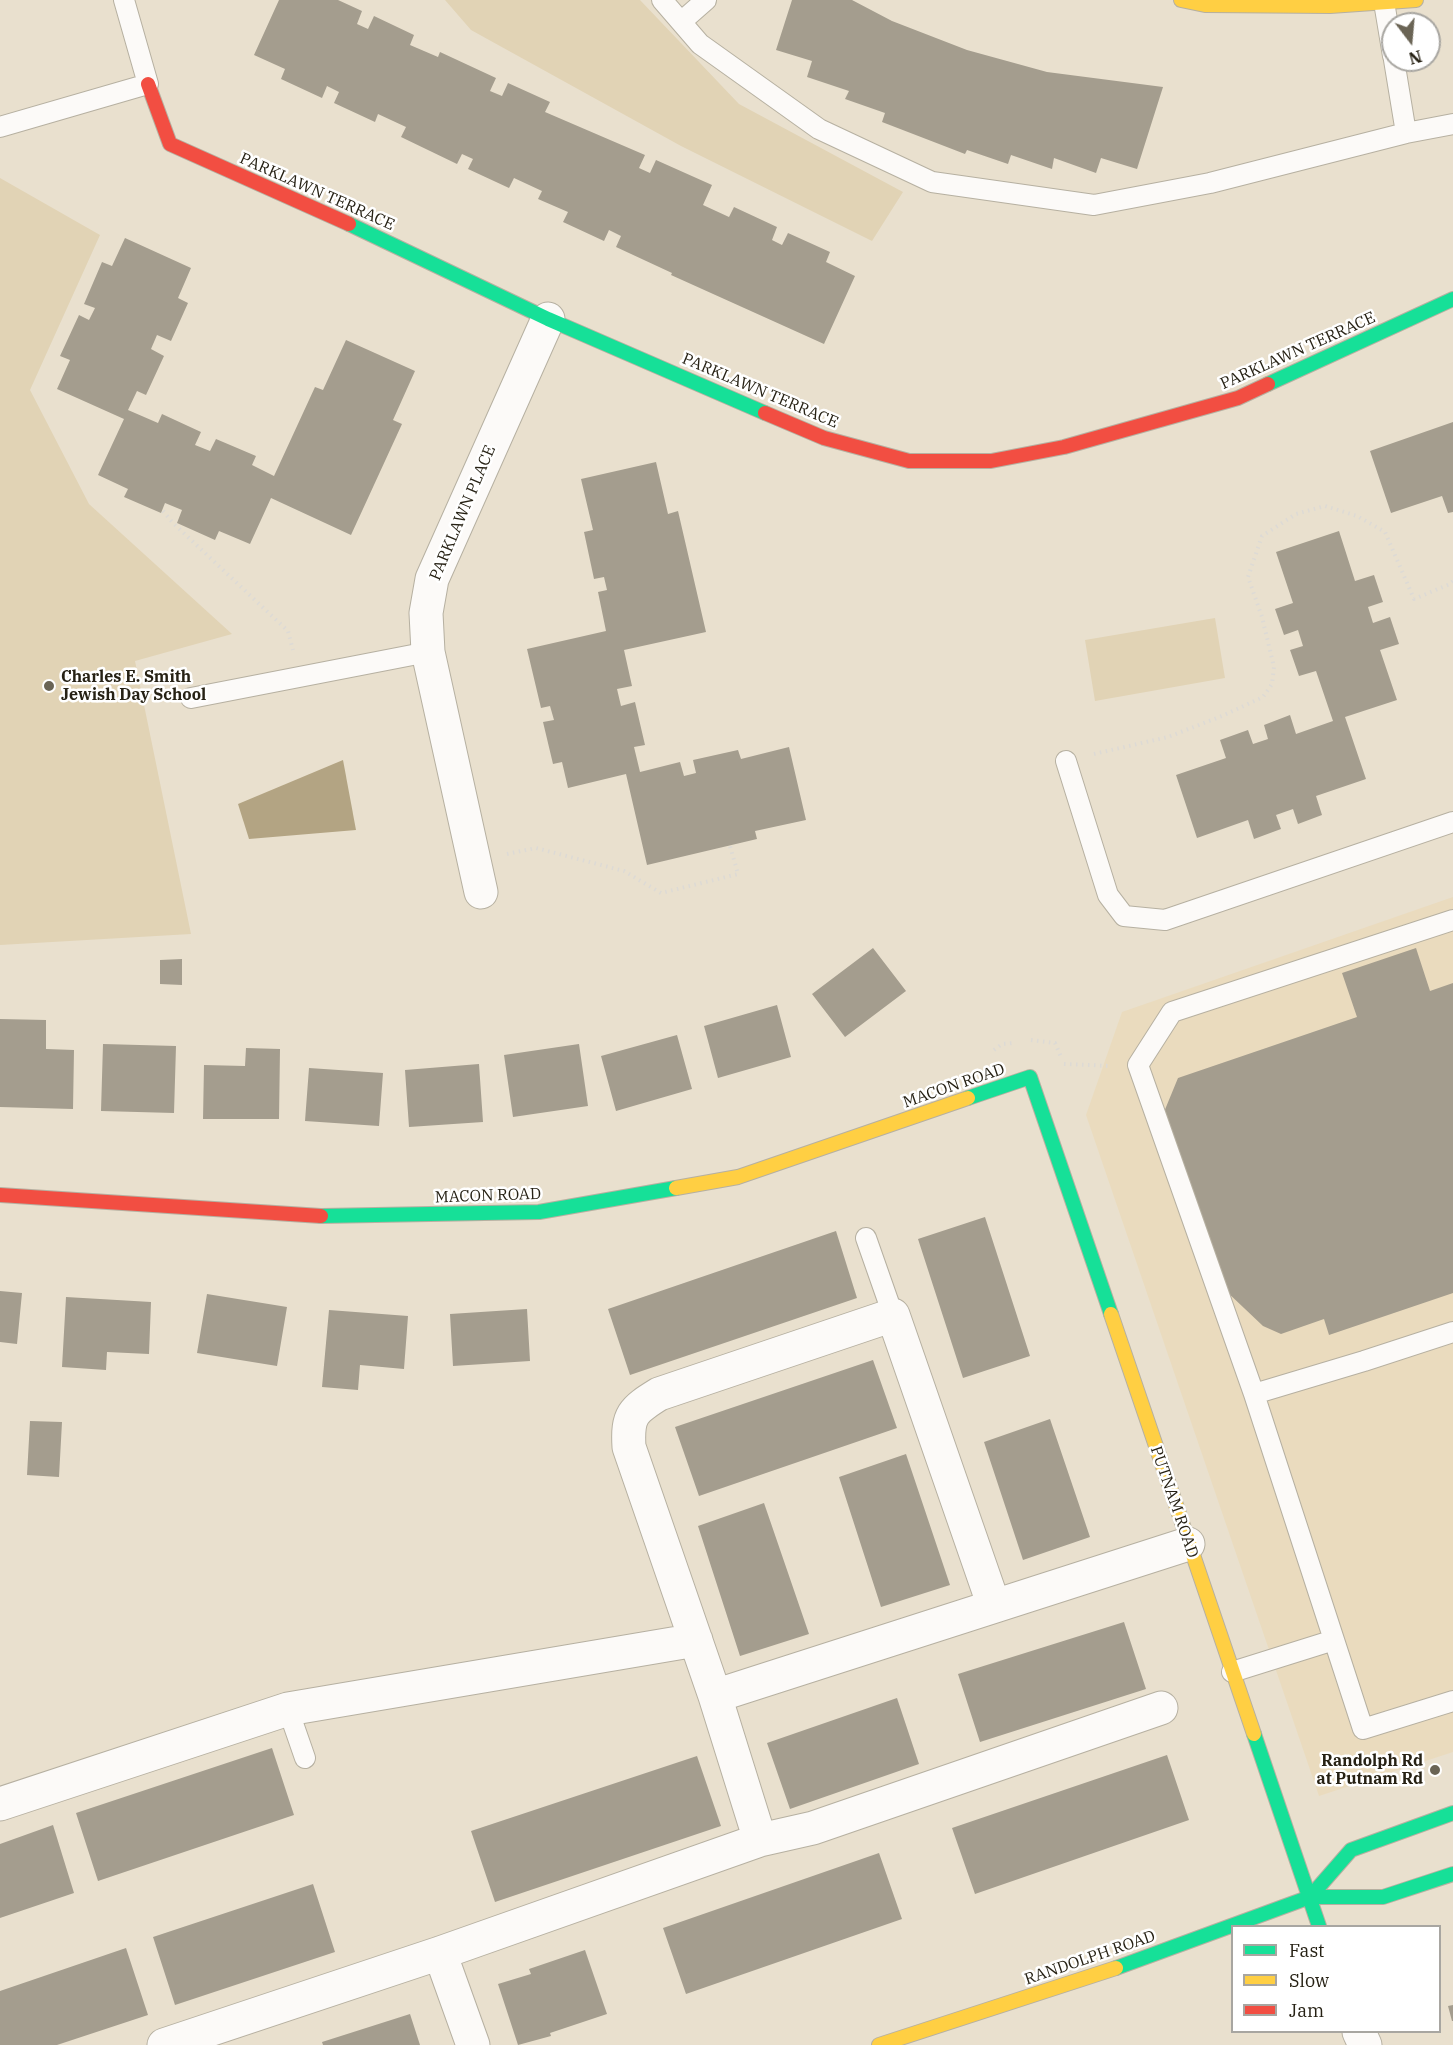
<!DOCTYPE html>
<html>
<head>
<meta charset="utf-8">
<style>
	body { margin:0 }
	#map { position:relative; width:1453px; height:2045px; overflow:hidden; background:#e9e0ce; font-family:"IBM Plex Serif",serif }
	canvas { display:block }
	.legend { position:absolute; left:1231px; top:1925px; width:210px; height:108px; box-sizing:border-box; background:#fff; border:2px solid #a8a6a1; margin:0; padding:8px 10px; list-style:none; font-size:18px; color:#262114 }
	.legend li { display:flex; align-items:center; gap:12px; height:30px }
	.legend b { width:30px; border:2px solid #a8a6a1 }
	.north { position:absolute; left:1381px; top:12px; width:60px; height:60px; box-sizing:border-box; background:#fff; border:2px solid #a8a6a1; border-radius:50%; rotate:164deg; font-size:16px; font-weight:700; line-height:24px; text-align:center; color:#262114 }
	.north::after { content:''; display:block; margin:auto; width:21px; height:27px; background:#6a6455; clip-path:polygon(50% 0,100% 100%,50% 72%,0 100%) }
</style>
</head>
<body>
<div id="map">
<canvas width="1453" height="2045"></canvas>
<ul class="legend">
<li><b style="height:8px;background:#16e098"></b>Fast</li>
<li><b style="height:8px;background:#ffcf43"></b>Slow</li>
<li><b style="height:8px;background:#f24e42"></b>Jam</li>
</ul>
<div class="north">N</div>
</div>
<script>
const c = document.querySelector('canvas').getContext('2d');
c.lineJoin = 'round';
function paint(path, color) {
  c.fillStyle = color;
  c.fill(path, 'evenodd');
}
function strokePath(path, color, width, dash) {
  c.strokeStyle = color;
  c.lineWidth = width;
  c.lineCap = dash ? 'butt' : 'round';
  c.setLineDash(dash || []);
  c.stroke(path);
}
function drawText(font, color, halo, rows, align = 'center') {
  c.font = font + ' "IBM Plex Serif",serif';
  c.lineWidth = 5;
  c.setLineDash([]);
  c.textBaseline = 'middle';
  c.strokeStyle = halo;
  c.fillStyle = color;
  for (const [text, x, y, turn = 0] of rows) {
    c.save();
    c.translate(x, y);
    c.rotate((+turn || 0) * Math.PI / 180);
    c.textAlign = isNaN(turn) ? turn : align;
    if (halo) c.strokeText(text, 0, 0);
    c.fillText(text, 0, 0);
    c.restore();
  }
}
const built = new Path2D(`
	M1453,897V1752L1319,1796L1086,1115L1122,1012Z`);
const green = new Path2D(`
	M445,0H640L739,104L903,192L872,241L681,146L471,30Z
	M0,178L100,235L30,390L89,504L232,634L135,661L191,934L0,945Z
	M1215,618L1225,678L1095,701L1085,640Z`);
const water = new Path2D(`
	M343,760L356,830L249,839L238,804Z`);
const building = new Path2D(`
	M279,0H338L362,11L357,24L368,29L374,16L414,35L410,45L438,57L440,52L496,78L490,91L502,96L508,83L550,102L545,112L645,155L639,168L650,173L656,160L712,185L703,205L729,217L734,207L777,227L772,240L782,245L788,233L830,252L826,262L855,276L824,344L671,275L672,273L616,247L621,236L609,230L604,241L563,222L568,212L538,199L542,191L514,178L509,188L468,169L473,159L462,154L457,164L401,137L406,127L378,114L375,122L334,103L339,92L327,86L322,98L281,79L285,69L254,55Z
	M792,0H852L892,21L967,50L1047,72L1163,87L1137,169L1101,158L1096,173L1054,158L1052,169L1011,155L1008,164L967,150L965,154L882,122L885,113L845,99L849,91L807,77L812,61L776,50Z
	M125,238L191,268L178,298L188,303L171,341L157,335L151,349L164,356L146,395L137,391L128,410L158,423L162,414L201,432L195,445L210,451L216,439L256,456L252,465L274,476L315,387L323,390L346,340L415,371L393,420L402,424L351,535L271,498L250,544L219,531L215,540L177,523L182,510L165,503L161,513L124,497L128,489L98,475L124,419L57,389L70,360L60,356L79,315L89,320L95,308L84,304L102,262L112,266Z
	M1453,422V512L1448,513L1442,496L1391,513L1370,451Z
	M656,462L668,514L678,511L706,632L624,650L632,686L617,689L621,706L635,702L645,745L634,747L640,772L680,762L684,776L696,773L693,760L738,750L741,759L789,747L806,820L755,831L757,839L647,865L626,774L568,788L562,762L553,764L543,722L554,720L550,706L541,708L527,649L606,631L598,592L607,590L604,577L594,579L584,532L593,530L581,479Z
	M1339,531L1355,581L1374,575L1383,602L1368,607L1373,623L1390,617L1399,644L1380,650L1397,700L1345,717L1366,779L1316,796L1322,815L1298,824L1293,809L1276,815L1281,829L1254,839L1248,820L1197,838L1176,775L1226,758L1220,740L1248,730L1253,744L1268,739L1264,725L1290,715L1296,734L1333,721L1316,671L1299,676L1290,650L1303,646L1298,630L1284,635L1275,609L1293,603L1276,552Z
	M873,948L906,991L845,1037L812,994Z
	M1416,948L1430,991L1453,983V1293L1329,1335L1324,1319L1281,1334L1263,1326L1225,1290L1164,1112L1178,1078L1357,1017L1342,973Z
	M182,959V985L160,984V960Z
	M777,1005L791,1057L718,1078L704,1026Z
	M0,1019L46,1020V1049L74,1050L73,1109L0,1107Z
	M677,1035L692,1089L616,1111L601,1056Z
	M103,1044L176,1046L174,1113L101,1111Z
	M579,1044L588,1106L513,1117L504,1055Z
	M246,1048L280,1049L279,1119H203L204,1065L245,1066Z
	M479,1064L483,1122L409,1127L405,1070Z
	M309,1068L383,1073L379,1126L305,1121Z
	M985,1217L1030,1356L963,1378L918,1239Z
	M836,1231L857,1298L630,1375L608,1309Z
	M0,1291L22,1293L17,1344L0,1342Z
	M207,1294L287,1307L277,1366L197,1353Z
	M66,1297L151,1302L149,1354L107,1352L106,1370L62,1367Z
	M527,1309L530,1361L453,1366L450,1314Z
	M329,1310L408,1316L404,1369L360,1365L358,1390L322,1387Z
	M873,1360L897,1428L699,1496L675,1427Z
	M1050,1419L1090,1537L1023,1560L984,1442Z
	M30,1421L62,1422L59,1477L27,1475Z
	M906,1454L950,1585L881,1607L839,1477Z
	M764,1503L809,1634L740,1656L698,1526Z
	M1124,1622L1146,1689L980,1742L958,1674Z
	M897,1698L919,1764L790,1809L767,1743Z
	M272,1748L294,1815L98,1881L76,1813Z
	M1167,1755L1189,1820L975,1894L952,1828Z
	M697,1756L721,1826L495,1902L471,1831Z
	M53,1825L74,1893L0,1918V1844Z
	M879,1853L902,1919L686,1994L663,1928Z
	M313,1884L335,1952L175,2005L153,1937Z
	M126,1948L148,2015L57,2045H0V1991Z
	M585,1950L607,2014L550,2033L551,2036L518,2045L498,1984L531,1974L529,1969Z
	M1453,2005V2021H1452L1448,2006Z
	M410,2014L420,2045H323L322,2042Z`);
const path = new Path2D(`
	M163,511L173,523L288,631L293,650
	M1094,754L1168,737L1222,716L1263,697L1272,684L1274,667L1262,617L1248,577L1262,536L1296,514L1325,506L1357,516L1385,532L1414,599L1450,584L1453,581
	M507,854L536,848L624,871L661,893L738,874L730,846
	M1031,1040L1055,1043L1061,1057
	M994,1050L1002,1044L1014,1043
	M1064,1064L1110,1066`);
const lane = new Path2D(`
	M662,0L700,44L819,129L932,182L1094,205L1210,183L1406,133
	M1384,2L1393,56
	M681,22L706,0
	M1394,60L1406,133L1453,124
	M0,127L148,84L124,0
	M191,698L428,652
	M1066,761L1108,895L1124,916L1165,920L1453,822
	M1453,920L1172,1012L1138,1065L1254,1394L1363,1729L1453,1701
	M866,1238L893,1315
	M1254,1394L1364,1361L1453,1332
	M1232,1672L1334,1640
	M288,1709L305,1758`);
const street = new Path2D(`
	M481,892L428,652L426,613L432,579L548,319
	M715,1696L1188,1544
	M0,1804L288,1709L696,1640
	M760,1840L715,1696L629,1447C627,1415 633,1410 659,1394L893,1315L994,1606
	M440,1953L473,2045
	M1359,2032L1365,2045
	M164,2045L440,1953L760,1840L813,1828L1161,1708`);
const fast = new Path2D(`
	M349,224L548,319L765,413
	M1268,384L1453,299
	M968,1098L1030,1077L1111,1314
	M321,1216L539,1212L676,1188
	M1254,1734L1319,1926
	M1310,1897L1351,1850L1453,1813
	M1116,1968L1310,1897H1383L1453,1874`);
const slow = new Path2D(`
	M1181,0L1205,5L1330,6L1416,0
	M676,1188L738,1177L968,1098
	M1111,1314L1254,1734
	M879,2045L1116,1968`);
const jam = new Path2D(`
	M148,84L170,144L349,224
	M765,413L824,438L909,461H991L1064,447L1238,398L1268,384
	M0,1195L321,1216`);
const markers = [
	[49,686,6,"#6a6455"],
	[1435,1770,6,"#6a6455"]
];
const streetNames = [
	["PARKLAWN TERRACE",317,192,24],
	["PARKLAWN TERRACE",1298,351,-24],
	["PARKLAWN TERRACE",760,391,23],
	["PARKLAWN PLACE",463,513,-67],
	["MACON ROAD",954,1086,-19],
	["MACON ROAD",488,1196,-2],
	["PUTNAM ROAD",1174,1502,71],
	["RANDOLPH ROAD",1090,1958,-19]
];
const poiNames = [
	["Charles E. Smith",61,677],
	["Jewish Day School",61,695],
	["Randolph Rd",1423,1761,"right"],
	["at Putnam Rd",1423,1779,"right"]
];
paint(built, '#eadbbe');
paint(green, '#e1d3b5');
paint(water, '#b3a483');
paint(building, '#a49d8e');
strokePath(lane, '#b6b0a1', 22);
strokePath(street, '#b6b0a1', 35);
strokePath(fast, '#b6b0a1', 16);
strokePath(slow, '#b6b0a1', 16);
strokePath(jam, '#b6b0a1', 16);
strokePath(path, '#dddad5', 4, [1.5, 4.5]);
strokePath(lane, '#fcfaf8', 20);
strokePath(street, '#fcfaf8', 33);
strokePath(fast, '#16e098', 14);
strokePath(slow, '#ffcf43', 14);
strokePath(jam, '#f24e42', 14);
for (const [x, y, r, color] of markers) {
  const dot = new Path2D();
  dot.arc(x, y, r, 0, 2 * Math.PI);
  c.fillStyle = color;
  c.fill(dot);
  strokePath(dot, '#fff', 2);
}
drawText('16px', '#262114', '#fff', streetNames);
drawText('bold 16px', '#262114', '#fff', poiNames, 'left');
</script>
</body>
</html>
